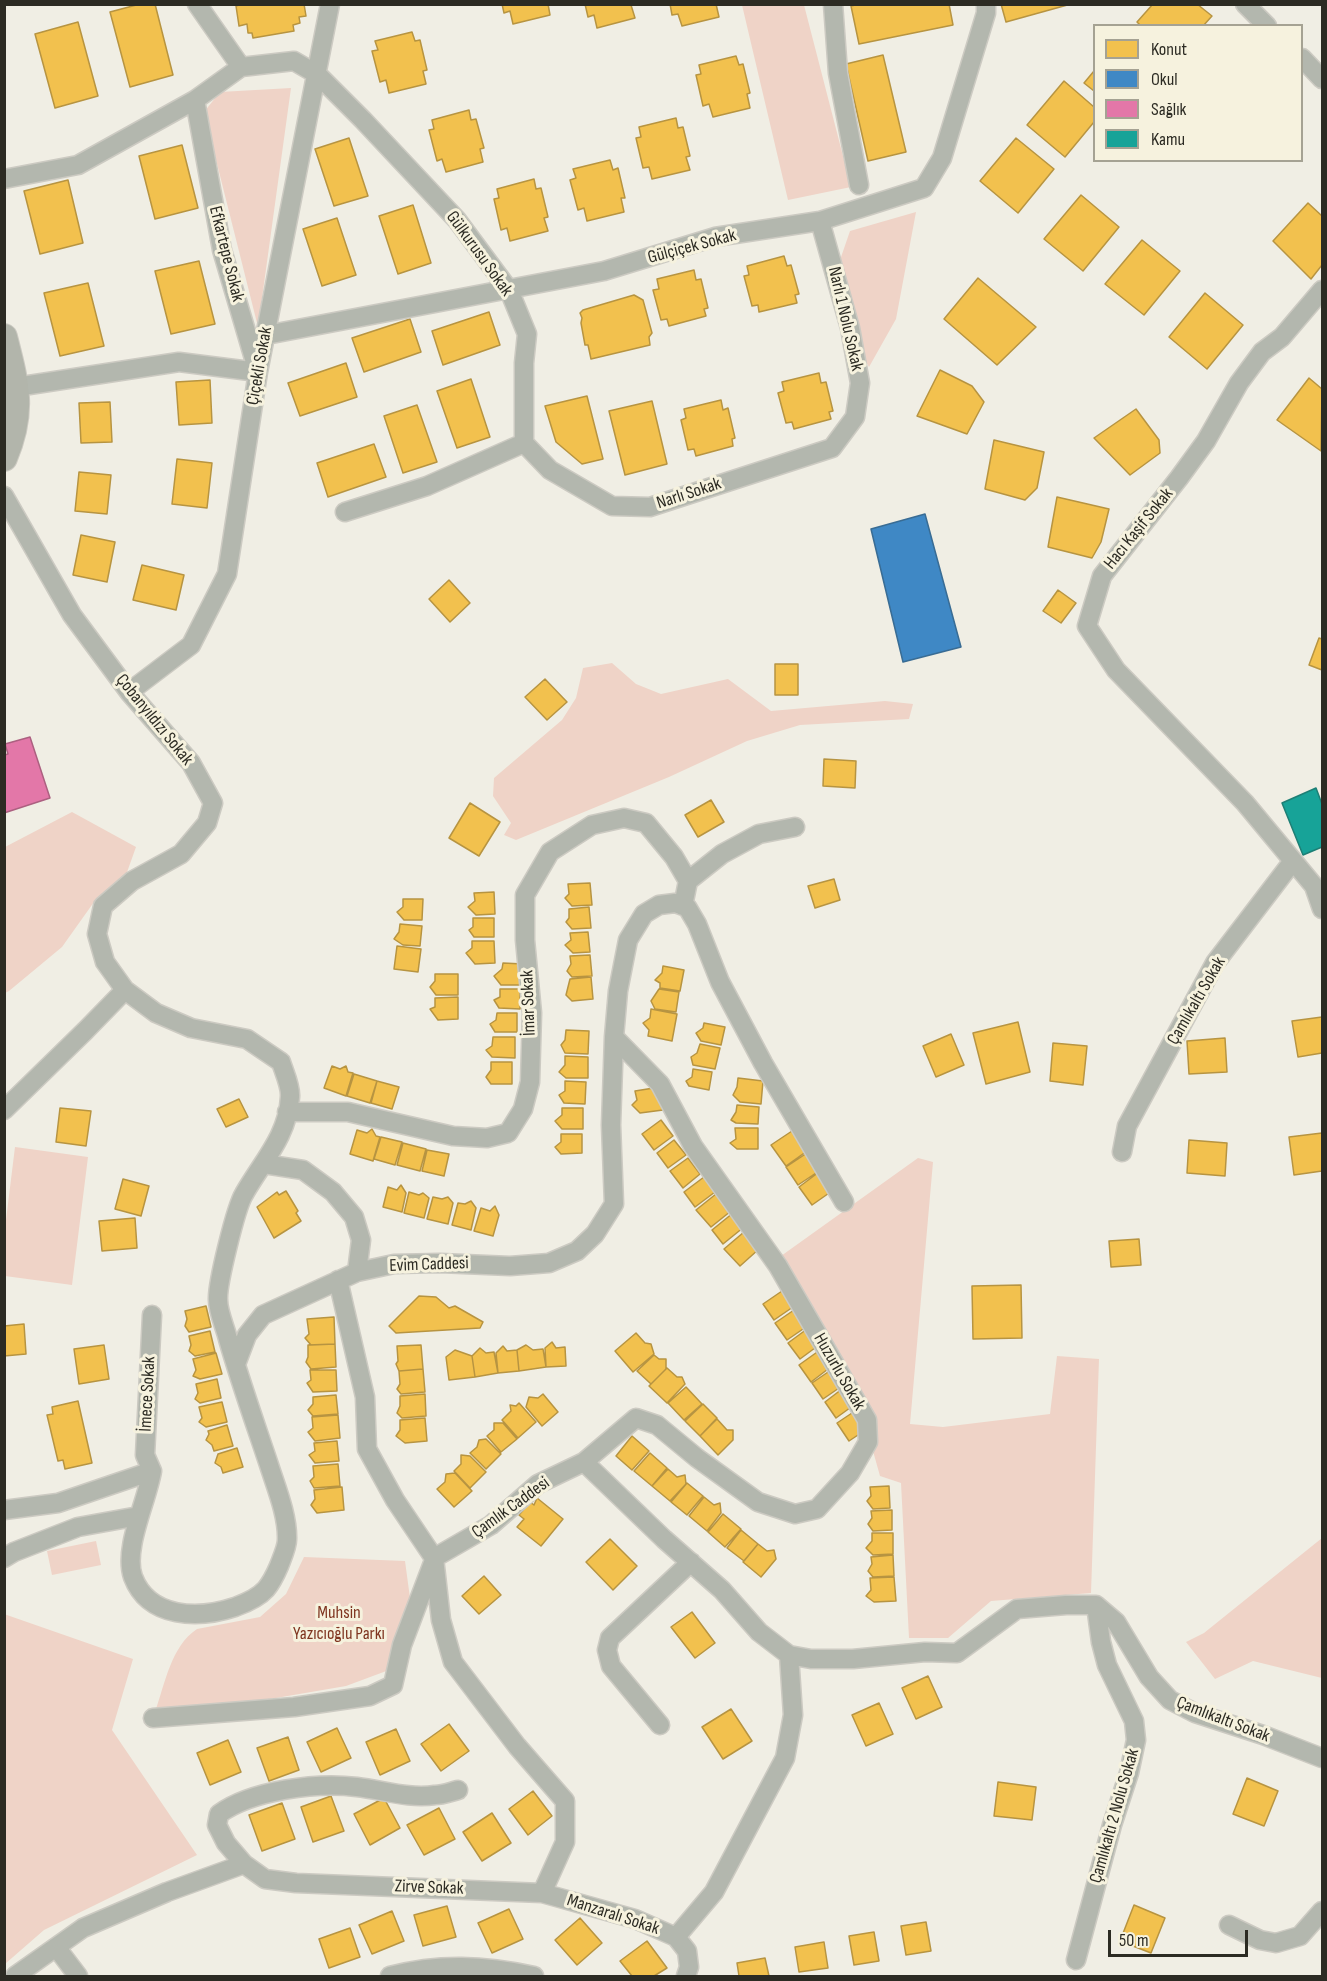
<!DOCTYPE html>
<html>
<head>
<meta charset="utf-8">
<style>
	body { margin:0 }
	#map { position:relative; width:1327px; height:1981px; overflow:hidden; background:#f0eee4; font-family:"Sofia Sans Condensed",sans-serif }
	canvas { display:block }
	.frame { position:absolute; inset:0; border:6px solid #2c2b23; pointer-events:none }
	.legend { position:absolute; left:1093px; top:24px; width:210px; height:138px; box-sizing:border-box; background:#f6f2de; border:2px solid #a5a293; margin:0; padding:8px 10px; list-style:none; font-size:18px; color:#2c2b23 }
	.legend li { display:flex; align-items:center; gap:12px; height:30px }
	.legend b { width:30px; border:2px solid #a5a293 }
	.scale { position:absolute; left:1108px; top:1930px; width:140px; height:27px; box-sizing:border-box; border:3px solid #2c2b23; border-top:0; padding-left:8px; font-size:18px; line-height:21px; white-space:nowrap; color:#2c2b23; -webkit-text-stroke:4px #f6f2de; paint-order:stroke }
</style>
</head>
<body>
<div id="map">
<canvas width="1327" height="1981"></canvas>
<div class="frame"></div>
<ul class="legend">
<li><b style="height:16px;background:#f2c14e"></b>Konut</li>
<li><b style="height:16px;background:#3f88c5"></b>Okul</li>
<li><b style="height:16px;background:#e377a8"></b>Sağlık</li>
<li><b style="height:16px;background:#17a398"></b>Kamu</li>
</ul>
<div class="scale">50 m</div>
</div>
<script>
const c = document.querySelector('canvas').getContext('2d');
c.lineJoin = 'round';
function paint(path, color) {
  c.fillStyle = color;
  c.fill(path, 'evenodd');
}
function strokePath(path, color, width, dash) {
  c.strokeStyle = color;
  c.lineWidth = width;
  c.lineCap = dash ? 'butt' : 'round';
  c.setLineDash(dash || []);
  c.stroke(path);
}
function drawText(font, color, halo, rows, align = 'center') {
  c.font = font + ' "Sofia Sans Condensed",sans-serif';
  c.lineWidth = 6;
  c.setLineDash([]);
  c.textBaseline = 'middle';
  c.strokeStyle = halo;
  c.fillStyle = color;
  for (const [text, x, y, turn = 0] of rows) {
    c.save();
    c.translate(x, y);
    c.rotate((+turn || 0) * Math.PI / 180);
    c.textAlign = isNaN(turn) ? turn : align;
    if (halo) c.strokeText(text, 0, 0);
    c.fillText(text, 0, 0);
    c.restore();
  }
}
const green = new Path2D(`
	M742,5H804L851,187L788,200Z
	M291,88L258,327L204,112L220,92Z
	M916,212L896,319L869,367L864,358L839,263L850,231Z
	M612,663L636,684L661,694L728,679L771,711L885,701L913,704L909,719L800,725L747,741L669,777L516,840L504,835L511,823L493,796L494,778L562,720L576,698L583,668Z
	M72,812L136,847L126,875L94,902L62,947L9,991L5,993V847Z
	M15,1147L88,1157L72,1285L5,1276V1228Z
	M918,1158L933,1162L910,1424L943,1427L1050,1414L1057,1356L1099,1359L1091,1593L991,1601L948,1638H909L901,1483L880,1476L873,1451L781,1256Z
	M1322,1538V1678L1253,1661L1215,1679L1186,1642L1204,1633Z
	M96,1541L101,1565L52,1575L47,1551Z
	M304,1557L405,1561L410,1598L389,1670L346,1686L241,1704L155,1712C165,1684 171,1646 197,1629L260,1617L286,1594Z
	M4,1614L133,1659L112,1730L197,1855L44,1930L5,1964Z`);
const homes = new Path2D(`
	M140,4H155L173,75L130,87L110,12Z
	M242,4H304L306,16L299,17L300,23L293,25L294,31L253,38L252,33H248L247,24L239,26L236,6Z
	M502,4H548L550,15L513,24L510,11L504,13Z
	M585,4H634L631,5L635,18L597,28L594,15L588,17Z
	M670,4H716L719,17L682,26L678,14L672,15Z
	M860,4H949L953,25L859,44L851,6Z
	M1001,4H1071L1006,22Z
	M1153,4H1197L1212,16L1203,26H1141L1137,22Z
	M78,22L98,96L55,108L35,34Z
	M412,32L415,41L420,40L427,70L423,71L426,84L389,93L386,80L380,82L372,51L378,50L375,41Z
	M883,55L906,152L868,161L846,64Z
	M736,56L739,65L743,64L750,93L747,94L750,108L713,117L709,104L703,106L696,75L701,74L699,65Z
	M1094,71V91L1084,83Z
	M1064,81L1094,107V122L1065,157L1027,125Z
	M469,110L471,120L476,119L484,148L480,149L483,162L446,172L442,159L437,161L429,130L434,129L432,120Z
	M676,118L678,128L683,127L690,156L686,157L690,170L652,179L649,167L643,168L636,138L641,137L639,127Z
	M349,138L368,196L334,206L315,149Z
	M1016,138L1054,169L1018,213L980,181Z
	M182,145L198,208L155,219L139,156Z
	M610,160L613,170L618,168L625,198H621L624,212L587,221L584,208L578,210L570,180L576,178L573,169Z
	M534,179L536,189L541,188L548,217L544,218L548,231L510,241L507,228L501,230L494,199L499,198L497,189Z
	M68,180L83,243L40,254L24,191Z
	M1081,195L1119,227L1083,271L1044,239Z
	M1308,203L1322,216V265L1311,279L1273,241Z
	M413,205L431,263L398,274L379,216Z
	M337,218L356,275L322,286L303,229Z
	M1142,240L1180,271L1144,315L1105,284Z
	M784,256L787,266L791,265L799,294L795,295L797,303L759,312L758,305L752,306L744,276L749,275L747,266Z
	M199,261L215,324L171,334L155,271Z
	M694,270L696,280L701,279L708,308L704,309L706,316L669,326L667,319L661,320L653,290L659,289L657,279Z
	M978,278L1036,327L997,365L944,319Z
	M88,283L104,346L60,356L44,293Z
	M1205,293L1243,325L1207,369L1169,337Z
	M634,295L643,300L652,333L649,337L650,345L591,359L588,345H585L581,323L582,318L580,313L583,310Z
	M489,312L500,345L443,365L432,331Z
	M410,319L421,352L364,372L352,338Z
	M346,363L357,397L300,416L288,383Z
	M940,370L972,386L984,402L967,434L917,416Z
	M819,373L821,383L826,382L833,411L829,412L831,419L794,429L792,422L786,423L778,393L784,391L782,382Z
	M1309,378L1322,389L1321,451L1277,420Z
	M471,379L490,437L457,448L437,391Z
	M210,380L212,423L179,425L176,382Z
	M587,396L603,459L582,464L556,442L545,406Z
	M721,400L723,410L728,408L735,438L732,439L733,446L696,456L694,449L688,450L681,420L686,418L684,409Z
	M652,401L667,464L625,475L609,411Z
	M110,402L112,442L81,443L79,403Z
	M417,405L437,462L403,473L384,416Z
	M1136,409L1159,440L1160,453L1130,475L1094,438Z
	M994,440L1044,452L1037,488L1025,500L985,489Z
	M374,444L386,477L328,497L317,463Z
	M177,459L212,463L207,508L172,504Z
	M79,472L111,475L107,514L75,511Z
	M1057,497L1109,509L1101,542L1092,558L1048,547Z
	M81,535L115,542L107,582L73,575Z
	M142,565L184,575L176,610L133,600Z
	M449,580L470,603L450,622L429,599Z
	M1058,590L1076,603L1061,623L1043,611Z
	M1319,638L1322,639V670L1309,665Z
	M775,664H798V695H775Z
	M545,679L567,702L547,720L525,697Z
	M824,759L856,761L855,788L823,786Z
	M711,800L724,822L698,837L685,815Z
	M470,803L500,822L479,856L449,838Z
	M834,879L840,900L815,908L808,886Z
	M590,883L592,905L572,906L565,898L569,894L568,884Z
	M494,892L495,914L476,915L468,907L475,901L474,893Z
	M403,899H423L422,920H404L397,912L403,907Z
	M589,907L591,928L572,929L566,922L569,918V909Z
	M473,918H494V937H474L469,930L473,927Z
	M400,924L422,926L420,946L403,945L394,939L399,932Z
	M588,932L590,952L573,953L565,945L571,940L570,933Z
	M472,941H494L495,963L475,964L466,953L472,948Z
	M397,946L421,949L418,972L394,969Z
	M590,955L592,976L572,977L567,971L571,964L570,956Z
	M503,963L523,964L522,985H501L494,976L502,969Z
	M663,966L684,970L680,991L660,988V983L655,980L662,973Z
	M435,974H458V995H436L430,987L435,981Z
	M591,977L593,999L572,1001L566,995L570,979Z
	M500,989H520V1009L499,1008L494,1000L500,997Z
	M659,989L679,992L676,1012L655,1009L651,1001Z
	M458,997V1019L438,1020L430,1009L435,1007V998Z
	M651,1009L677,1014L672,1041L648,1036L649,1030L643,1023L650,1018Z
	M497,1013H517V1032H495L490,1024L496,1020Z
	M1322,1017V1053L1298,1057L1292,1021Z
	M1018,1022L1030,1072L986,1084L973,1033Z
	M704,1023L725,1027L721,1045L701,1041L696,1033L703,1028Z
	M566,1030L589,1031L588,1054L565,1053L561,1045L565,1040Z
	M951,1034L964,1065L936,1077L923,1046Z
	M493,1037H515V1058L492,1057L486,1050L492,1046Z
	M1225,1038L1227,1072L1189,1074L1187,1041Z
	M1053,1043L1087,1046L1083,1085L1050,1081Z
	M700,1044L720,1048L715,1069L693,1065L691,1057L697,1053Z
	M565,1056L588,1057V1078H566L559,1072L565,1065Z
	M491,1062H512V1084H491L486,1077L491,1070Z
	M332,1066L340,1069L346,1066L348,1072L353,1073L346,1096L324,1088Z
	M693,1069L712,1072L709,1090L689,1086L686,1081L692,1077Z
	M354,1074L377,1081L370,1103L347,1096Z
	M738,1078L763,1081L761,1104L740,1102L733,1095L737,1087Z
	M377,1081L399,1087L392,1109L371,1103Z
	M565,1081L586,1082L585,1104L564,1103L559,1095L565,1091Z
	M660,1087L663,1110L640,1113L632,1105L637,1100L635,1091Z
	M239,1099L248,1117L226,1127L217,1109Z
	M737,1105L759,1107L758,1124L736,1123L731,1120L736,1112Z
	M60,1108L91,1111L86,1146L56,1142Z
	M562,1108H583V1129H562L555,1121L562,1115Z
	M661,1120L673,1136L654,1150L642,1134Z
	M735,1128H758V1149H737L730,1143L736,1139Z
	M372,1129L376,1136L380,1137L373,1161L350,1154L357,1130L367,1133Z
	M792,1131L807,1151L786,1166L771,1145Z
	M1322,1133V1171L1294,1175L1289,1137Z
	M561,1134H582V1153L561,1154L555,1147L561,1142Z
	M381,1137L402,1142L395,1165L374,1159Z
	M674,1140L686,1155L668,1168L657,1153Z
	M1189,1140L1227,1143L1225,1176L1187,1173Z
	M403,1143L426,1149L420,1171L397,1165Z
	M427,1150L449,1154L444,1176L422,1171Z
	M807,1153L819,1171L798,1185L786,1167Z
	M688,1158L700,1174L683,1188L670,1171Z
	M819,1172L832,1191L812,1205L799,1187Z
	M704,1177L715,1192L695,1207L684,1192Z
	M123,1179L149,1186L141,1216L115,1209Z
	M401,1185L406,1193L402,1212L383,1207L388,1187L397,1190Z
	M286,1191L298,1211L296,1213L301,1221L274,1238L257,1207L277,1192L279,1195Z
	M409,1192L419,1195L423,1193L429,1198L424,1218L404,1213Z
	M716,1194L731,1211L711,1227L696,1210Z
	M433,1197L442,1199L448,1197L453,1203L448,1224L427,1219Z
	M471,1201L476,1208L471,1230L452,1225L458,1203L465,1204Z
	M495,1206L499,1215L493,1236L474,1231L481,1208L490,1211Z
	M733,1213L744,1227L723,1244L712,1230Z
	M135,1218L137,1248L102,1251L99,1221Z
	M744,1232L759,1249L740,1266L724,1249Z
	M1139,1239L1141,1265L1111,1267L1109,1241Z
	M1021,1285L1022,1338L973,1339L972,1286Z
	M782,1291L793,1307L774,1320L763,1304Z
	M419,1296L436,1297L449,1308L455,1306L483,1322L480,1328L396,1333L389,1326Z
	M206,1306L211,1327L189,1332L185,1326L187,1319L185,1311Z
	M794,1310L806,1327L787,1340L775,1323Z
	M334,1317L335,1344L311,1345L305,1338L309,1334L307,1319Z
	M24,1324L26,1354L4,1356V1326Z
	M807,1329L819,1345L800,1359L788,1343Z
	M210,1331L215,1352L195,1356L189,1351L191,1345L189,1336Z
	M636,1333L645,1343L651,1344L654,1354L633,1372L615,1351Z
	M552,1342L556,1348L565,1347L566,1366L546,1367L545,1348Z
	M335,1344L336,1367L311,1369L306,1362L308,1357V1345Z
	M104,1345L109,1379L79,1384L74,1349Z
	M421,1345L423,1369L399,1371L396,1364L398,1361L397,1346Z
	M526,1345L533,1350L543,1349L546,1367L519,1371L517,1350Z
	M503,1346L507,1351L517,1350L519,1371L498,1373L496,1353Z
	M480,1348L486,1353L494,1352L498,1373L475,1377L472,1356Z
	M455,1350L472,1356L475,1377L449,1380L446,1357Z
	M820,1350L832,1366L811,1382L799,1365Z
	M216,1353L222,1374L200,1379L193,1376L196,1370L193,1359Z
	M654,1355L659,1359H666V1369L651,1384L637,1371Z
	M667,1368L677,1377H682L685,1384L667,1403L649,1386Z
	M423,1369L425,1392L401,1394L397,1389L400,1384L399,1371Z
	M310,1370H336L337,1391L313,1392L307,1383L311,1380Z
	M831,1370L842,1386L823,1399L812,1383Z
	M217,1379L221,1398L200,1403L195,1399L198,1393L196,1384Z
	M686,1387L702,1404L684,1420L668,1403Z
	M842,1389L854,1405L836,1418L825,1402Z
	M425,1394L426,1416L402,1418L397,1413L400,1406V1396Z
	M543,1394L558,1412L542,1426L526,1407L529,1397L538,1398Z
	M336,1395L338,1414L313,1416L308,1410L313,1404V1397Z
	M78,1401L92,1463L65,1469L63,1460L58,1461L47,1415L53,1414L52,1407Z
	M222,1402L227,1422L206,1427L199,1422L202,1418L199,1407Z
	M519,1403L536,1422L518,1438L502,1420L511,1411L510,1405L516,1406Z
	M703,1404L717,1418L700,1436L685,1421Z
	M855,1411L867,1429L849,1441L837,1423Z
	M338,1415L340,1438L315,1441L308,1432L313,1428L312,1417Z
	M425,1418L427,1441L405,1443L396,1436L400,1430V1420Z
	M717,1419L727,1430H733V1440L718,1455L700,1436Z
	M494,1423H503L517,1439L501,1452L487,1436L494,1430Z
	M227,1425L233,1446L214,1451L212,1445L206,1440L209,1434L208,1431Z
	M632,1436L649,1451L632,1470L616,1456Z
	M486,1439L501,1454L486,1469L470,1453L477,1447L479,1440Z
	M337,1441L339,1461L315,1463L309,1455L315,1451L314,1443Z
	M237,1448L243,1467L223,1473L221,1467L215,1463L218,1454Z
	M650,1453L667,1468L652,1486L634,1471Z
	M461,1455L470,1456L486,1472L470,1488L454,1471L461,1464Z
	M338,1464L340,1486L314,1488L310,1481L314,1477L313,1466Z
	M668,1469L677,1477L685,1475L686,1484L670,1501L652,1486Z
	M455,1473L472,1491L454,1507L437,1489L445,1482L446,1474Z
	M687,1483L703,1496L687,1515L671,1502Z
	M889,1486L890,1508L873,1509L867,1501L871,1496L870,1487Z
	M342,1487L344,1510L317,1513L311,1505L315,1499L314,1490Z
	M704,1497L714,1505L720,1503L721,1513L707,1531L689,1516Z
	M537,1498L563,1519L541,1546L517,1527L524,1519L519,1515L530,1502L534,1505Z
	M892,1510V1530L873,1531L868,1524L872,1518L871,1511Z
	M723,1514L741,1529L725,1547L708,1532Z
	M741,1530L758,1544L744,1561L727,1548Z
	M872,1533H893V1554L873,1555L866,1548L872,1541Z
	M610,1539L637,1566L613,1590L586,1562Z
	M758,1544L767,1551L774,1550L776,1559L761,1577L743,1562Z
	M893,1555L894,1576L873,1577L868,1571L872,1564L871,1557Z
	M484,1576L501,1595L479,1614L462,1596Z
	M894,1577L896,1601L874,1602L866,1596L871,1590L870,1578Z
	M692,1612L715,1643L695,1658L671,1627Z
	M928,1676L942,1707L916,1719L902,1688Z
	M879,1703L893,1734L866,1746L852,1715Z
	M731,1709L752,1741L723,1759L702,1727Z
	M449,1724L469,1751L441,1771L421,1744Z
	M337,1728L351,1758L321,1772L307,1742Z
	M396,1729L410,1761L380,1775L366,1742Z
	M288,1737L299,1770L269,1781L257,1748Z
	M228,1740L241,1772L210,1785L197,1753Z
	M1247,1778L1278,1791L1264,1826L1233,1814Z
	M998,1782L1036,1787L1032,1820L994,1816Z
	M533,1791L552,1816L528,1835L509,1809Z
	M331,1796L344,1831L313,1842L301,1807Z
	M384,1798L400,1828L370,1845L354,1814Z
	M282,1803L295,1839L262,1851L249,1815Z
	M439,1808L455,1839L424,1855L407,1825Z
	M492,1813L511,1843L482,1861L463,1832Z
	M1134,1905L1165,1918L1151,1953L1120,1941Z
	M447,1906L456,1937L423,1946L414,1915Z
	M509,1909L523,1939L492,1953L478,1923Z
	M392,1911L404,1941L372,1954L359,1925Z
	M580,1918L602,1943L577,1965L555,1940Z
	M926,1922L931,1951L906,1955L901,1926Z
	M350,1928L360,1957L329,1968L319,1939Z
	M874,1932L879,1961L854,1965L849,1936Z
	M647,1941L667,1968L654,1976H632L620,1961Z
	M824,1942L828,1968L799,1972L795,1947Z
	M765,1958L769,1976H739L737,1963Z`);
const schools = new Path2D(`
	M925,514L961,647L903,662L871,529Z`);
const health = new Path2D(`
	M30,737L50,798L4,813V755L8,754L5,744Z`);
const public = new Path2D(`
	M1316,788L1322,804V847L1303,855L1282,803Z`);
const street = new Path2D(`
	M833,4L838,73L859,185
	M1245,4L1267,26
	M1302,58L1322,79
	M241,67L294,61L318,75L363,120L457,220L509,290L527,334L524,363V443
	M4,179L78,165L195,100L241,67L197,4
	M1322,290L1282,337L1262,352L1239,383L1206,441L1179,478L1102,576L1087,626L1116,670L1245,803L1314,886L1322,909
	M266,335L604,271L715,237L820,221L924,188L942,158L986,13V4
	M16,387L179,362L258,372L222,250L195,100
	M524,443L550,470L612,506L650,507L832,448L855,417L860,383L850,328L820,221
	M4,496L72,615L129,692L191,763L213,803L207,823L181,854L132,881L103,906L97,934L105,962L125,990L156,1013L191,1028L247,1039L281,1062C284,1072 291,1086 290,1097C288,1136 262,1162 244,1194C236,1207 217,1284 218,1300C218,1312 225,1327 228,1339C240,1381 255,1423 269,1465C276,1487 288,1516 287,1540C287,1547 282,1558 279,1566C276,1573 271,1583 266,1589C258,1598 246,1603 235,1607C199,1619 149,1619 133,1577C123,1549 147,1501 152,1471
	M345,512L427,486L524,443
	M129,692L191,645L227,574L258,372L330,4
	M688,881L722,854L759,834L795,827
	M4,1110L85,1031L125,990
	M287,1112H348L453,1136L487,1138L508,1133L523,1109L530,1082L532,1013L525,940V895L550,852L592,825L624,818L646,823L674,857L688,881L683,906
	M1122,1152L1127,1126L1215,963L1293,861
	M264,1164L303,1170L333,1192L354,1217L361,1240L357,1272
	M338,1280L365,1397L367,1449L395,1500L434,1558L441,1620L453,1662L517,1746L565,1801V1842L542,1893
	M236,1364L247,1335L263,1315L357,1272L394,1264L440,1263L510,1266L549,1263L577,1251L595,1234L614,1204L611,1125L614,1037L618,991L628,940L644,914L659,905L675,903L687,907L697,924L720,982L763,1063L844,1202
	M584,1462L636,1418L657,1425L697,1458L758,1502L795,1514L817,1509L850,1473L868,1442L867,1420L778,1266L693,1146L660,1084L614,1037
	M152,1471L145,1455L152,1315
	M4,1510L58,1503L152,1471
	M4,1558L14,1552L78,1527L139,1516
	M434,1558L491,1525L538,1484L584,1462L664,1539L722,1590L759,1632L789,1655L811,1659H853L925,1652L957,1653L1017,1609L1066,1605H1096
	M1096,1605L1116,1622L1149,1677L1170,1700L1195,1713L1263,1735L1322,1758
	M153,1718L294,1707L370,1696L393,1685L402,1645L433,1563
	M660,1725L611,1666L607,1650L610,1638L691,1562
	M458,1790C450,1792 443,1795 435,1795C409,1799 383,1790 357,1787C317,1782 252,1790 219,1814L217,1825L226,1843L244,1864L265,1879L296,1883L542,1893L635,1919L676,1937L687,1951L689,1967L686,1976
	M1229,1925L1260,1940L1276,1943L1300,1936L1322,1911
	M676,1937L714,1892L785,1758L793,1715L789,1655
	M56,1947L78,1976
	M1076,1960L1112,1825L1129,1773L1136,1740L1134,1721L1107,1665L1101,1642L1096,1605
	M15,1976L83,1928L167,1892L244,1864
	M390,1976C439,1963 484,1965 534,1976`);
const secondary = new Path2D(`
	M4,337C16,384 24,411 4,458`);
const streetNames = [
	["Gülçiçek Sokak",692,247,-15],
	["Efkartepe Sokak",226,254,76],
	["Gülkurusu Sokak",479,254,54],
	["Narlı 1 Nolu Sokak",845,319,77],
	["Çiçekli Sokak",260,366,-80],
	["Narlı Sokak",689,494,-18],
	["Hacı Kaşif Sokak",1139,529,-51],
	["Çobanyıldızı Sokak",154,720,51],
	["Çamlıkaltı Sokak",1197,1001,-60],
	["İmar Sokak",529,1003,-92],
	["Evim Caddesi",429,1265,-2],
	["Huzurlu Sokak",839,1372,60],
	["İmece Sokak",148,1394,-87],
	["Çamlık Caddesi",511,1508,-36],
	["Çamlıkaltı Sokak",1223,1720,21],
	["Çamlıkaltı 2 Nolu Sokak",1115,1816,-74],
	["Zirve Sokak",429,1888,2],
	["Manzaralı Sokak",613,1915,18]
];
const parkNames = [
	["Muhsin",339,1613],
	["Yazıcıoğlu Parkı",339,1634]
];
paint(green, '#efd3c7');
paint(homes, '#f2c14e');
strokePath(homes, '#b79441', 1.5);
paint(schools, '#3f88c5');
strokePath(schools, '#396c94', 1.5);
paint(health, '#e377a8');
strokePath(health, '#ac6080', 1.5);
paint(public, '#17a398');
strokePath(public, '#1d7f75', 1.5);
strokePath(street, '#cccac2', 21);
strokePath(secondary, '#cccac2', 28);
strokePath(street, '#b3b7ae', 18);
strokePath(secondary, '#b2b5ab', 26);
drawText('18px', '#2c2b23', '#f6f2de', streetNames);
drawText('18px', '#7f3520', '#f6f2de', parkNames);
</script>
</body>
</html>
